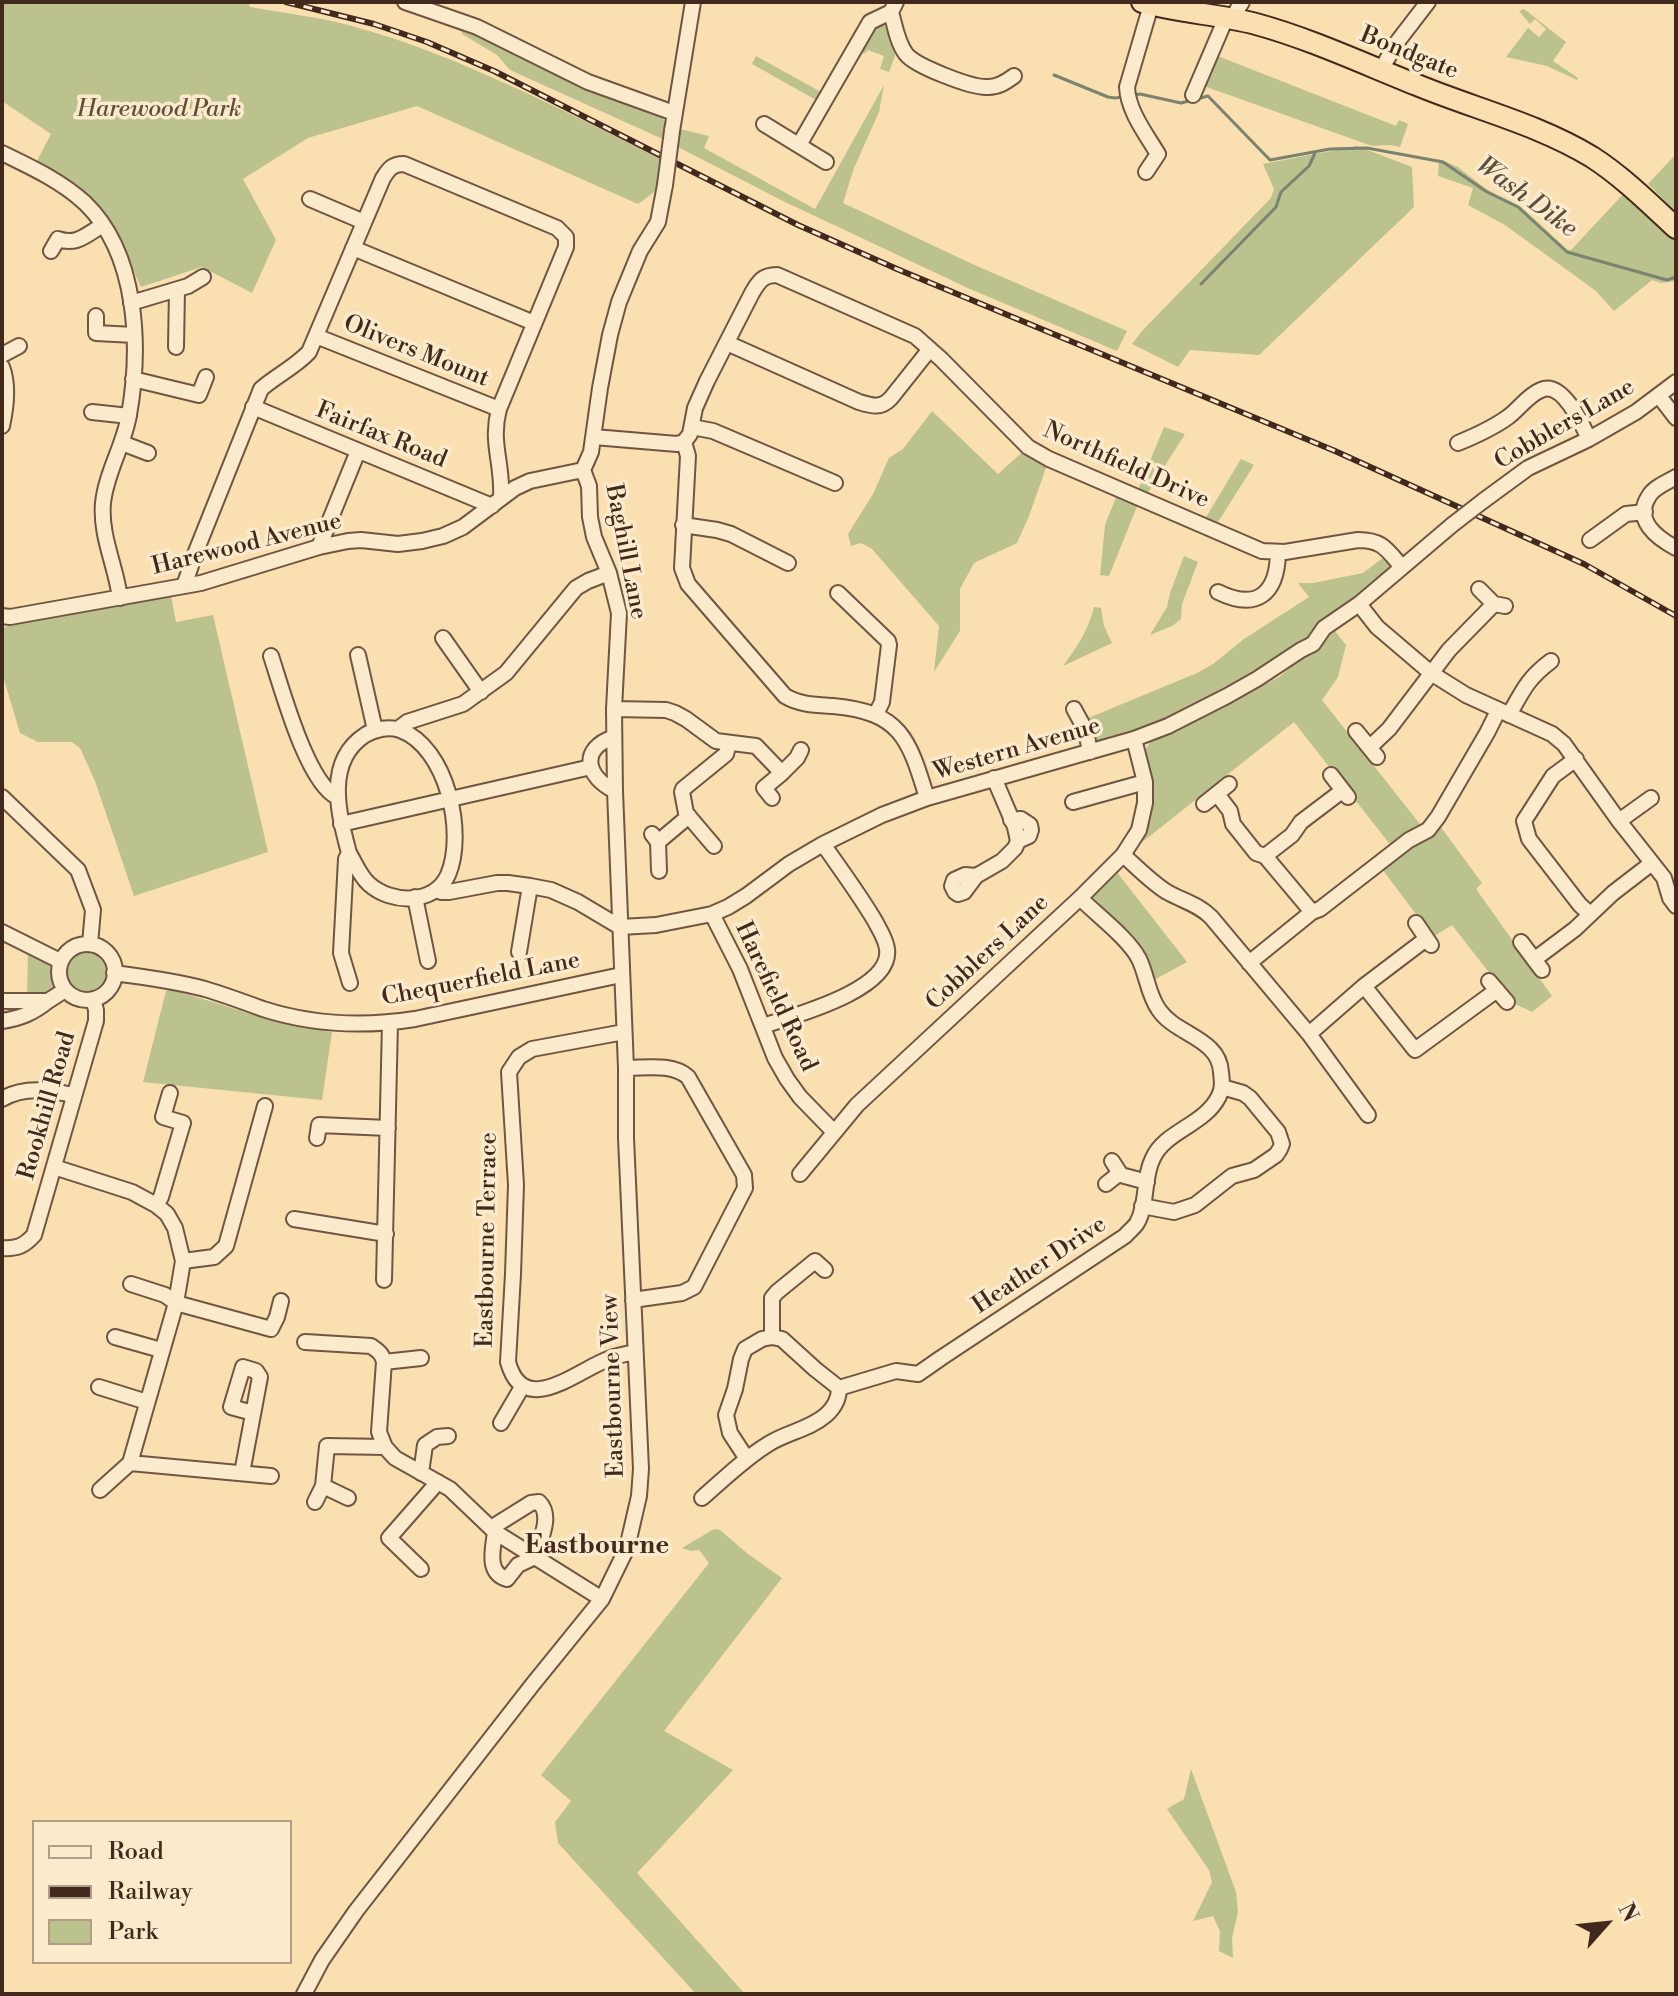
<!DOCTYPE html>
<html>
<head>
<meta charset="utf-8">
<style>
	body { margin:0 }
	#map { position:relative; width:1678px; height:1996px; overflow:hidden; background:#fadfb1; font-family:"Libre Bodoni",serif }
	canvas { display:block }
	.frame { position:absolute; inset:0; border:4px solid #42291d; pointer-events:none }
	.legend { position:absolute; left:32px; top:1820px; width:260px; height:144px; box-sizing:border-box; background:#fceacc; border:2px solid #b29d86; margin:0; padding:10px 14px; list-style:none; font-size:24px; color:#42291d }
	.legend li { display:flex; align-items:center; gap:16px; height:40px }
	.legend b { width:40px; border:2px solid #b29d86 }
	.north { position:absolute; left:1566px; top:1884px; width:80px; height:80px; -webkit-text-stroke:6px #fceacc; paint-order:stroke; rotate:63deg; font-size:22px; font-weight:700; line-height:32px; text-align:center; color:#42291d }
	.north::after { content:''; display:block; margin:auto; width:28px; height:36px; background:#42291d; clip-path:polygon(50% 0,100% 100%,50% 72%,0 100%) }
</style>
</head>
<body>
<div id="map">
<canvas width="1678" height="1996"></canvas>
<div class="frame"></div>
<ul class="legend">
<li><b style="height:10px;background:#fceacc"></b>Road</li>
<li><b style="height:10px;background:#42291d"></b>Railway</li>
<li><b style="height:22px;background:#bbc28e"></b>Park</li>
</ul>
<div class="north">N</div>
</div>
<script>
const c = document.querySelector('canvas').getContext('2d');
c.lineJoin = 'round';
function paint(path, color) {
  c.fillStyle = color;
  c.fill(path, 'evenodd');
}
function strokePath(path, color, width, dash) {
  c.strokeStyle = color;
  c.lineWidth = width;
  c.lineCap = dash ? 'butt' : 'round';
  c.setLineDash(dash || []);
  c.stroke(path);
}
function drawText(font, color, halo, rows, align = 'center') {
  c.font = font + ' "Libre Bodoni",serif';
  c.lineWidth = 7;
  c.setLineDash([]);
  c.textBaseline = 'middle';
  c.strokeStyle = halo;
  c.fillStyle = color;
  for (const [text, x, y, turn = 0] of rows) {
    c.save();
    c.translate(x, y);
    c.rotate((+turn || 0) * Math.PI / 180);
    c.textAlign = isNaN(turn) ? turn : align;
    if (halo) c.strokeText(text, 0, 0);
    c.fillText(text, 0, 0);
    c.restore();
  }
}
const green = new Path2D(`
	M2,2H248L250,7C284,13 319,17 352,26C462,56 562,111 665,160C661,187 661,188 638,204L417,106L308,138L243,179L276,240L252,293L202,267L141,287L119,240L82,194L37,161L51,134L2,101Z
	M1524,9L1566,42L1553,61L1578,78L1577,80L1547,66L1506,57L1528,28L1539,37L1546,29L1535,19L1530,24L1519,11Z
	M879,23L885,26L896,53L889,72L880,69L884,56L868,50L864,54L860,51L869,32Z
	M460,27L608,98L660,112L668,130L667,141L510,70L497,55L462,34Z
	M850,39L853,41L821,99L816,100L752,64L756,56L821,92Z
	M1215,55L1396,126L1399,120L1408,124L1400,147L1390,145L1372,146L1201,85Z
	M884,85L879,112L854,168L843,203L970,263L1127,331L1117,351L970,289L783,201L678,147L680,129L709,136L704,148L815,209Z
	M1357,146L1412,167L1414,207L1259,355L1190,350L1178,367L1132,344L1142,331L1271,198L1274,189L1263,164Z
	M1676,154V212L1648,184Z
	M1439,159L1458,167L1486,189L1520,206L1568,250H1571L1627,190L1676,235V281L1661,283L1652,280L1614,311L1596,291L1505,225L1468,205L1473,188L1438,176Z
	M932,411L998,474L1028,447L1049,459L1029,516L1017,543L974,563L960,589V631L934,672L939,626L872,549L861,543L851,546L848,534L873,494L889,458L903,449Z
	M1164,427L1185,434L1147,494L1138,490Z
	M1241,459L1254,465L1213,530L1202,524Z
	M1117,495L1138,504L1109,576L1100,575L1105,525Z
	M1184,556L1198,562L1182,604L1181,619L1172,626L1150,635L1167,607L1170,593Z
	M1384,557L1391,569L1308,638L1281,658L1218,696L1138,732L1094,743L1086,719L1197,673L1213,664L1244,639L1309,597L1298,583H1313L1363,573Z
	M171,596L176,622L213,615L268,852L134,896L95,781L80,748L72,742H38L20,733L2,673V628L21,622Z
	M1094,607L1101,608L1104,626L1112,643L1063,666C1077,647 1088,631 1094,607Z
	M1335,631L1346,645L1338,677L1322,700L1423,828L1392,847L1294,722L1141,843L1154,796L1145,750L1151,741L1197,720L1279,677Z
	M1440,826L1482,883L1476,889L1552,996L1532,1012L1513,1003L1452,925L1433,937L1382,869L1398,855L1432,836Z
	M1116,871L1187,962L1154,980L1138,942L1089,898Z
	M65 972a21 21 0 1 1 42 0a21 21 0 1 1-42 0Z
	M28,953L49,963C52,973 56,987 48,995H27Z
	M170,990C224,1003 276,1026 332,1032L322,1100L143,1082L166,991Z
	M714,1529L720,1530L748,1554L782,1578L664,1731L733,1770L637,1873L745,1994H696L558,1843L555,1822L571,1801L541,1775L709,1563L699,1550L691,1551L682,1548Z
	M1191,1769L1236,1892L1238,1912L1232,1938L1233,1958L1219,1951L1220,1931L1213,1916L1193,1921L1212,1882L1209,1870L1167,1809L1184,1799Z`);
const stream = new Path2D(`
	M1054,75L1108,97L1115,98L1123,97
	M1134,95L1140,94L1181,103L1208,96L1270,160L1330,149L1367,148L1443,162L1487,192L1518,207L1567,252L1667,280L1676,277
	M1201,284L1276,207L1281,192L1309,166L1315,153`);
const minor = new Path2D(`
	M405,2L477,27L588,82L674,113
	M891,12C895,26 897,42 906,54C915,66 970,87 986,87C997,88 1006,82 1014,76
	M1232,18L1242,2
	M1380,71L1398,41L1428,2
	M1193,95L1226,18
	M764,124L826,162
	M672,131L693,2
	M799,145L870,22L891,12L896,2
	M2,153C31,167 61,181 85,203C138,254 141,347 129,415C124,445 106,473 103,503C100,536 116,566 120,598
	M1146,172L1158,154C1146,134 1128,111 1127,87L1151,5
	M310,199L364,222
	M353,248L534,323
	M51,251L58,239C77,246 87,234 103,225
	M131,303L188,286L203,277
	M96,316V333L134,335
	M316,336L499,409
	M727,343L859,402C872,406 881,409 891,398L930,349
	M176,347L177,290
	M2,355L19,346
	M2,367C9,385 6,408 2,426
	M133,379L199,395L206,377
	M1659,396L1676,418
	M253,407L492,506
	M92,412L129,416
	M692,427L713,431L835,483
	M594,437L677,444L684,442L690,434L695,408L707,381L752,293C759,281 763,275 777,275L915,336L941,359L1028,447L1049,459L1262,551L1285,552L1358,540C1383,540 1387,550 1402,567
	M684,442L688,456L682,568L688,584L785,696C800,705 816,705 833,706C901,712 909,739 927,798
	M122,443L148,453
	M1458,443C1475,436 1493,428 1508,417C1519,409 1528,395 1541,390C1562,380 1582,424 1589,439
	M1676,477C1668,482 1654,487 1649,496C1633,520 1657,538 1676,548
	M1483,501L1528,468L1589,439L1636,412L1676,382
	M683,525L717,530L731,534L788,563
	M1590,540L1626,514L1645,512
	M319,547L358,451
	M184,586L195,554L261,389C277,375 295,367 309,352L383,178C389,169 392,164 404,164L557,228L566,237V247L499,409C490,443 503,463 501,497
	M1479,589L1494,604L1505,606
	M1218,592C1257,611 1277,594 1278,553
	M838,593L888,641L889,645L882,702L876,714
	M1359,604L1377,627L1431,673L1466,695L1552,734L1564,744L1619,821L1664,878L1670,898L1676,906
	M2,616L10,617L201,583L319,547L348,541L361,540L398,544L422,541L443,536L463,527L515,488L530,481L583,470
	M443,638L481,692
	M358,655L375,730
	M271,656C282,689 307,783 337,797
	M614,709L666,710L675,713L686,719L716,741L756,746L782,773L797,758L801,750
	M1074,709L1086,731L1090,752
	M1509,715C1523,690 1528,678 1551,661
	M398,729L407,722L463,704L506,673L576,588L588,581L609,573
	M1356,731L1377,757
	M614,737C579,749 586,777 615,791
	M1370,747L1389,729L1449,650L1494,604
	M1576,759L1553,776L1524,821L1529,839L1580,905L1590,914
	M1331,775L1348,797
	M1217,794L1230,811L1233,824L1256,853L1265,856L1312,912
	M2,797L78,870L93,910L90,944
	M772,798L764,788L782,773
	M1073,802L1145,782
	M1204,804L1229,784
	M1011,820L1021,819L1030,825L1031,830L1029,836L1018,841
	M1619,821L1651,798
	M341,824L591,767
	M652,834L658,842L659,871
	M658,842L689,816
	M714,846L686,813L682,792L683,789L726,754L729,744
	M349,853C355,863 360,876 369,884C391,904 434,905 448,875C466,833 447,747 400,730C389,726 375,729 365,735C324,762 339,815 349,853L346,859L341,953L350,983
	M1123,855C1137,867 1151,882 1167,892C1183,901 1198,904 1211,917L1309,1034L1368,1115
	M1265,856L1292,835L1301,822L1342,791
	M976,876L965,875L954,880L952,886L955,892L958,894L964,892L976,876L1002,861L1015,848L1018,841L1015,827L994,778
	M437,889L441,892H449L497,883H508L530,886L551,890L578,902L620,927L656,925L712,914L728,907L746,896L789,864L823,844L882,815L927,798L1134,739L1168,726L1227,696L1257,679L1301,650L1313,644L1324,628L1359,604L1452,525
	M415,897L428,961
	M712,914L740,969L775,1058L787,1079L800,1097L834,1132
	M1416,923L1431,945
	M2,932L60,961
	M1521,942L1542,970
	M59 972a28 28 0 1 1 56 0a28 28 0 1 1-56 0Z
	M519,952L530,886
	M1535,959L1575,929L1613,893L1652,863
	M1249,963L1312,912L1320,909L1409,840L1428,830L1438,817L1487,733L1498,711
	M114,973C145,977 175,981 205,989C225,995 244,1002 263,1009C313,1025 364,1027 415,1019L621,975
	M1489,981L1507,1002
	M1364,986L1415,1050L1497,990
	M2,1001H48L65,990
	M2,1021C21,1018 33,1013 48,1001
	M763,1026C793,1016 893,990 887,949C886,939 879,929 875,921C859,894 841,870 823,844
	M624,1032L532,1049L519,1057L509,1072L516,1185L513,1274L508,1362C524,1420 578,1369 611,1358C618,1355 627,1354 635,1352
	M1309,1034L1364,986L1426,939
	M626,1068C646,1068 672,1063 688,1077L744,1175L745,1188L694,1287L682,1293L633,1300
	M2,1099C24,1086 49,1090 73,1095
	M317,1138L319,1125L388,1128
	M1112,1161L1121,1175L1147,1182
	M54,1167L132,1192L156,1205L167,1214L175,1228L183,1261L176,1303L130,1463L100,1490
	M800,1174L857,1105L1080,898L1123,855L1139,830L1145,803V782L1134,739
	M1106,1184L1120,1173
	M156,1205L161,1197L183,1123L163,1117L170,1093
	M1142,1206L1174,1212L1195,1205L1232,1176L1254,1170L1276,1155L1280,1149L1282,1144L1278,1132L1250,1098L1243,1093L1222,1087
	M294,1219L386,1234
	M2,1248C17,1249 24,1246 34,1235L96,1021V1010L93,999
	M183,1261L214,1257L226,1246L265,1106
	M384,1280L390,1023
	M131,1284L165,1295L176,1303L271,1329L277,1317L281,1301
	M115,1337L161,1350
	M772,1337V1298L777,1292L815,1261L825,1270
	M305,1342L371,1346C378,1351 382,1353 384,1362L379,1432L385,1447L395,1458L450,1489L495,1532L602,1599
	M384,1362L421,1358
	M99,1387L147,1402
	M501,1423L522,1387
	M747,1459L730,1433L726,1415L735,1389L741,1359L745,1349L762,1339L772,1337L782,1339L815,1369L839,1388
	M130,1463L271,1476
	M242,1473L260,1377L256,1371L243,1367L231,1407L253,1413
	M421,1473L425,1445L437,1437L448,1436
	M348,1498L323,1486L327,1446L385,1447
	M702,1498C724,1479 745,1458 770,1443C788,1432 810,1429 826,1415C835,1407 839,1399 839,1388L896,1371L918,1374L941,1358L1125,1236C1128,1232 1134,1228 1137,1223C1148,1204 1143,1177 1153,1158C1165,1131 1205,1125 1219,1096C1223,1088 1222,1081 1221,1072C1219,1038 1176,1035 1159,1010C1148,995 1147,975 1139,959C1129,939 1097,915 1080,898
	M315,1502L323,1486
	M491,1528L531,1503L539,1502C553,1516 540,1540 535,1557L518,1565L507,1579C486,1573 493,1549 495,1532
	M421,1569L389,1538L438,1482
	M304,1994L322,1960L356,1911L533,1684L602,1599L627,1548L639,1496L641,1469L626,1138V1068L615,791L614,709L619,613L609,573L594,537L590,517L589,486L583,470L591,452L600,388L610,335L619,302L640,251L658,222L665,185`);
const highway = new Path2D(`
	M1142,2C1180,13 1219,14 1256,24C1311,39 1364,64 1417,85C1475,109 1538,124 1592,157C1623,177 1649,203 1676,228`);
const rail = new Path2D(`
	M286,2L374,24L427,42L494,71L798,225L897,269L1335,451L1584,564L1676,616`);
const minorBridge = new Path2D(`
	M665,185L672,131
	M1452,525L1483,501`);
const streetNames = [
	["Bondgate",1409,54,22],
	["Olivers Mount",416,352,22],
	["Cobblers Lane",1565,425,-30],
	["Fairfax Road",381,436,22],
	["Northfield Drive",1126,466,24],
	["Harewood Avenue",247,545,-14],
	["Baghill Lane",625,552,79],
	["Western Avenue",1017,750,-16],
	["Cobblers Lane",988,953,-43],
	["Chequerfield Lane",481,980,-11],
	["Harefield Road",775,997,65],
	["Rookhill Road",48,1106,-74],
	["Eastbourne Terrace",488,1240,-89],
	["Heather Drive",1040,1266,-34],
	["Eastbourne View",614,1386,-92]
];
const parkNames = [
	["Harewood Park",159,110]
];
const waterNames = [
	["Wash Dike",1526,198,36]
];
const neighbourhoodNames = [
	["Eastbourne",597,1547]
];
paint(green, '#bbc28e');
strokePath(stream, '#7a8270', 3);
strokePath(minor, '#705642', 18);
strokePath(highway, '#42291d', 24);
strokePath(minor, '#fceacc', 14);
strokePath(highway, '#fadfb1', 20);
strokePath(rail, '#42291d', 6);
strokePath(rail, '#fceacc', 3, [9]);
strokePath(minorBridge, '#705642', 18, []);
strokePath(minorBridge, '#fceacc', 14);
drawText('24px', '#42291d', '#fceacc', streetNames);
drawText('italic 24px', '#604f39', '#fceacc', parkNames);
drawText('italic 26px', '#594e40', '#fceacc', waterNames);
drawText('bold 26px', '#42291d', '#fceacc', neighbourhoodNames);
</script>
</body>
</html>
